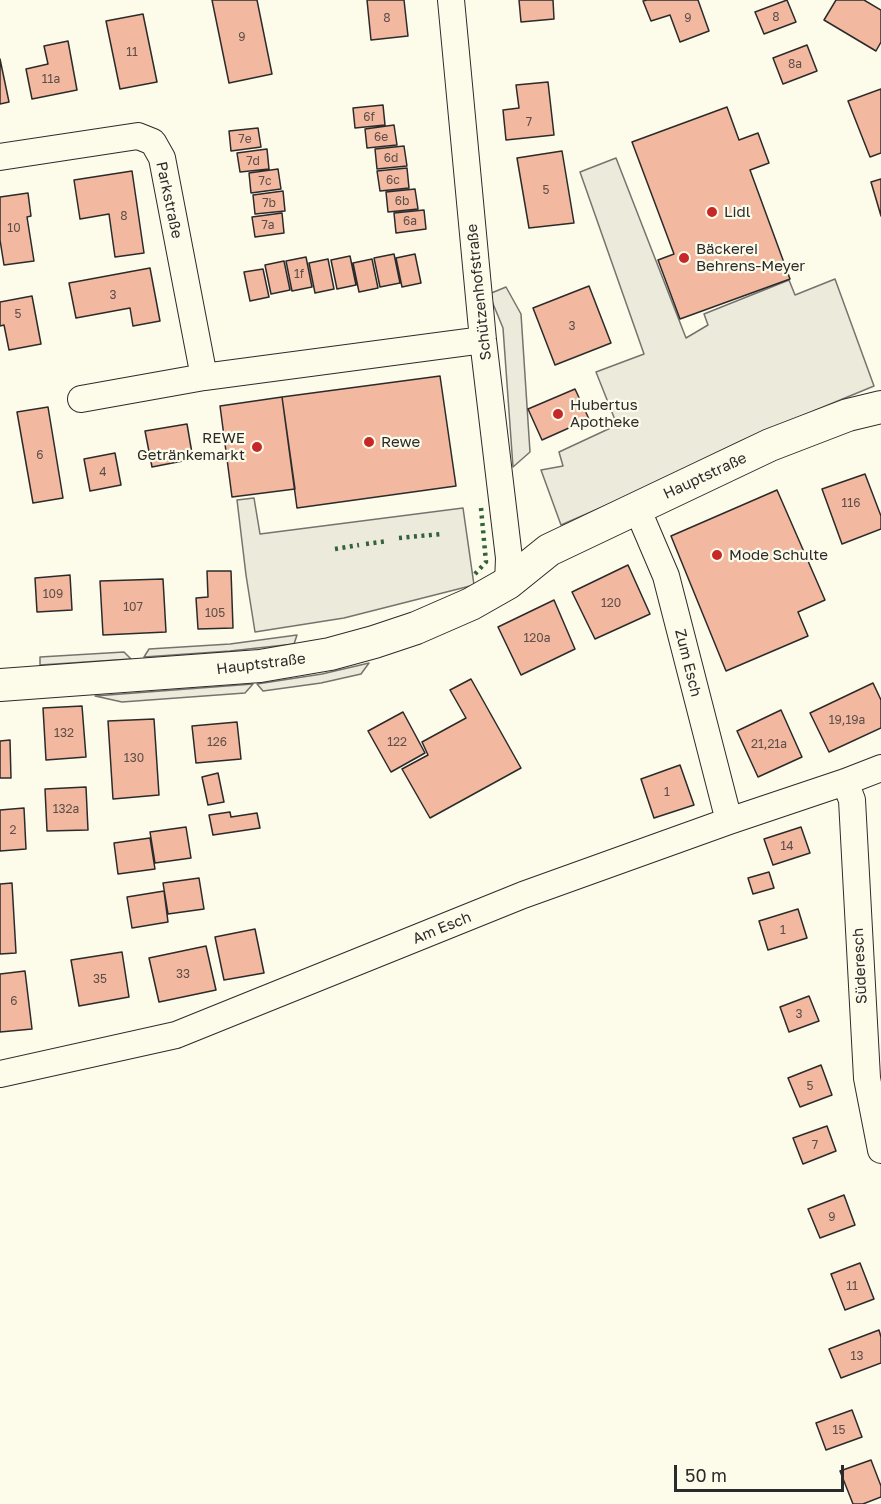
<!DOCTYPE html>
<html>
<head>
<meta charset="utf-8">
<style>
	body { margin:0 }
	#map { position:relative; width:881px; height:1504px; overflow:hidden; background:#fdfbea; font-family:"Golos Text",sans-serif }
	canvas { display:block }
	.scale { position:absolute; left:674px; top:1465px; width:170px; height:27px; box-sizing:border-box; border:3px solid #2b2b2b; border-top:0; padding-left:8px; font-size:18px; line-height:21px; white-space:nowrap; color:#2b2b2b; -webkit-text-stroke:4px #fdfbea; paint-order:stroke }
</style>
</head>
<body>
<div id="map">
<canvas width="881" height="1504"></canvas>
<div class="scale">50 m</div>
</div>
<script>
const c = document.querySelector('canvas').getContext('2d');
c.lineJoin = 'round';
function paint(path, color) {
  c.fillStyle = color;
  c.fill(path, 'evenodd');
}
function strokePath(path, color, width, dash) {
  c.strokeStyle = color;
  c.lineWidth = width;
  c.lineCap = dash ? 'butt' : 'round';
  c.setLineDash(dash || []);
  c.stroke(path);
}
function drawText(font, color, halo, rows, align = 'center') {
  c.font = font + ' "Golos Text",sans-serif';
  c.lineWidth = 4.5;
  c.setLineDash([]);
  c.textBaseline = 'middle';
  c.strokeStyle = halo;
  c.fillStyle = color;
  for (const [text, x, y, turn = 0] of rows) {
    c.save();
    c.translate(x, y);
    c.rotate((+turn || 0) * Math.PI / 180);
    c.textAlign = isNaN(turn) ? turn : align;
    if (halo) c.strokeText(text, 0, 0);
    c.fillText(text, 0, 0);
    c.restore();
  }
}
const parking = new Path2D(`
	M616,158L686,338L708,325L704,314L789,280L795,295L835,279L874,386L741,441L630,495L561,525L541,470L563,466L559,452L617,425L596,372L644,354L580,172Z
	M506,287L521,314L530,452L513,467L503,328L489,294Z
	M254,498L260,534L463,508L474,585L344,618L255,632L246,575L237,500Z
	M297,635L294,644L230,651L144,657L149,649L230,644Z
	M124,652L131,659L40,665V657Z
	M369,663L361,674L321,683L263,691L257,684L322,674Z
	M253,684L245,693L122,702L95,696Z`);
const building = new Path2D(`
	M212,0H257L272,74L229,83Z
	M367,0H404L408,36L371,40Z
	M519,0H553L554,19L521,22Z
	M647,0H698L709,31L680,42L670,15L651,21L643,1Z
	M787,0L796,22L764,34L755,12Z
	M836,0H864L881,10V42L876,51L824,20Z
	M143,14L157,82L120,89L106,21Z
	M68,41L77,90L32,99L26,69L48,64L44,46Z
	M807,45L817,71L783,84L773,58Z
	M0,59L9,102L0,104Z
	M548,82L554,135L506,140L503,110L519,108L516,85Z
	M881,89V153L870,157L848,101Z
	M383,105L385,125L355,128L353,108Z
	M727,107L739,140L758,133L769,163L750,170L790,279L680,319L658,260L674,254L632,142Z
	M394,125L397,145L367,148L365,129Z
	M258,128L261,147L231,151L229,131Z
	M404,146L407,166L377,169L375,149Z
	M267,149L269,169L240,172L237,153Z
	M562,151L574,223L529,228L517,158Z
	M407,168L409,188L380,191L377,171Z
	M278,169L281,189L251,193L249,173Z
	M132,171L144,253L115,257L109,214L80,219L74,180Z
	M881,179V216L871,182Z
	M415,189L418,209L388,212L386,192Z
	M283,191L285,211L255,214L253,195Z
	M28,193L31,216L27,217L34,261L4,265L0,240V197Z
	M424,210L426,229L396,233L394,213Z
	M282,213L284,233L255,237L252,217Z
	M394,254L400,283L380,287L374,258Z
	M415,254L421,283L402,287L396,258Z
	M350,256L356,285L337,289L331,260Z
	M306,257L312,287L292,291L286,261Z
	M328,259L334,289L315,293L309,263Z
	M372,259L378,288L359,292L353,263Z
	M284,261L290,290L271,294L265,265Z
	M150,268L160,321L133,326L130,308L76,318L69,283Z
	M263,269L269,297L250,301L244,272Z
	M589,286L611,343L555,365L533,308Z
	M32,296L41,344L9,350L4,325L0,326V302Z
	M440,376L456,486L297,508L282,397Z
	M575,389L589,419L542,440L528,409Z
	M282,397L295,489L232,497L220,406Z
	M48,407L63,498L33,503L17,412Z
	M187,424L193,459L152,467L145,431Z
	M115,453L121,485L90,491L84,459Z
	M865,474L881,516V529L842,544L822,489Z
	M777,490L825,600L798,612L808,636L726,671L671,536Z
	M628,565L650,614L595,639L572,592Z
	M207,571H231L233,628L198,629L196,598L208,597Z
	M70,575L72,610L37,612L35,578Z
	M163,579L166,632L103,635L100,581Z
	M554,600L575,649L521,675L498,627Z
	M471,679L521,768L430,818L402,769L428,755L422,742L466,718L450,690Z
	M873,683L881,700V728L829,752L810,713Z
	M82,706L86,757L46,760L43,708Z
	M781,710L802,757L758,777L737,731Z
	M403,712L425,753L391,772L368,731Z
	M154,719L159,795L113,799L108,721Z
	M237,722L241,759L196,763L192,726Z
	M10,740L11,778H0V741Z
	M680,765L694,805L654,818L641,779Z
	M218,773L224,802L208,805L202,777Z
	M86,787L88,830L47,831L45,789Z
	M24,808L26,849L0,851V810Z
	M230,812L231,817L257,813L260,828L213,835L209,815Z
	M186,827L191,858L155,863L150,832Z
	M801,827L810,853L773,865L764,839Z
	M150,838L155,869L118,874L114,843Z
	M769,872L774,888L753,894L748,878Z
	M199,878L204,909L168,914L163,883Z
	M12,883L16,953L0,954V884Z
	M164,891L168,922L132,928L127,897Z
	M798,909L807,938L768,950L759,921Z
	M255,929L264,973L224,980L215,937Z
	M206,946L216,990L159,1002L149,958Z
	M122,952L129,997L79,1006L71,960Z
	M25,971L32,1029L0,1032V974Z
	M809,996L819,1021L789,1032L780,1007Z
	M821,1065L832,1095L800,1107L788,1078Z
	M827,1126L836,1151L803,1164L793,1138Z
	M844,1195L855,1225L820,1238L808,1209Z
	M860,1263L874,1299L845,1310L831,1274Z
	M879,1330L881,1337V1363L841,1378L829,1349Z
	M852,1410L862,1437L826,1450L816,1423Z
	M871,1460L881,1486V1497L863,1504H853L840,1471Z`);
const minor = new Path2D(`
	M451,0L483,340L509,558L508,583
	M0,157L138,136L153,142L162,158L204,377L483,340
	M81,399L204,377
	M637,508L666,576L729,821
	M845,782L852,800L867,1078L881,1150
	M0,1074L176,1035L523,895L729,821L845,782L881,768`);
const major = new Path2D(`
	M0,685L260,666L330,654L374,642L416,628L471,604L508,583L549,550L770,445L848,415L881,407`);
const hedge = new Path2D(`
	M399,538L441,534
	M366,544L388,541
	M335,549L359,545
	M475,574L486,562L481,508`);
const markers = [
	[712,212,6,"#c62828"],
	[684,258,6,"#c62828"],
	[558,414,6,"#c62828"],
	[369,442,6,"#c62828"],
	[257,447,6,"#c62828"],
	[717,555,6,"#c62828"]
];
const numberNames = [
	["8",776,17],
	["8",387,18],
	["9",688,18],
	["9",242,37],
	["11",132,52],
	["8a",795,64],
	["11a",51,79],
	["6f",369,117],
	["7",529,122],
	["6e",381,137],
	["7e",245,139],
	["6d",391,158],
	["7d",253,161],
	["6c",393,180],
	["7c",265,181],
	["5",546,190],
	["6b",402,201],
	["7b",269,203],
	["8",124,216],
	["6a",410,221],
	["7a",268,225],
	["10",14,228],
	["1f",299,274],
	["3",113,295],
	["5",18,314],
	["3",572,326],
	["6",40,455],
	["4",103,472],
	["116",851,503],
	["109",53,594],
	["120",611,603],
	["107",133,607],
	["105",215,613],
	["120a",537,638],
	["19,19a",847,720],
	["132",64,733],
	["126",217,742],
	["122",397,742],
	["21,21a",769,744],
	["130",134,758],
	["1",667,792],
	["132a",66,809],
	["2",13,830],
	["14",787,846],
	["1",783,930],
	["33",183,974],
	["35",100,979],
	["6",14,1001],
	["3",799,1014],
	["5",810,1086],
	["7",815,1145],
	["9",832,1217],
	["11",852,1286],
	["13",857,1356],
	["15",839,1430]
];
const streetNames = [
	["Parkstraße",169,200,78],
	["Schützenhofstraße",479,292,-96],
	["Hauptstraße",705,476,-25],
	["Zum Esch",688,663,76],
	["Hauptstraße",261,664,-7],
	["Am Esch",442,928,-22],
	["Süderesch",860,966,-93]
];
const poiNames = [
	["Lidl",724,212],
	["Bäckerei",696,249],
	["Behrens-Meyer",696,266],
	["Hubertus",570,405],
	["Apotheke",570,422],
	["REWE",245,438,"right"],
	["Getränkemarkt",245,455,"right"],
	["Rewe",381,442],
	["Mode Schulte",729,555]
];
paint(parking, '#eceadb');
strokePath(parking, '#74746e', 1.5);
paint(building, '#f2b8a0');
strokePath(building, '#2b2b2b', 1.5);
strokePath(minor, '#2b2b2b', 28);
strokePath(major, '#2b2b2b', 34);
strokePath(minor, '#fdfbea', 26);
strokePath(major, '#fdfbea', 32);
strokePath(hedge, '#34623c', 4.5, [3, 4.5]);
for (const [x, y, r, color] of markers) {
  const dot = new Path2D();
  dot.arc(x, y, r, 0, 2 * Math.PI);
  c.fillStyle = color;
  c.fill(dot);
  strokePath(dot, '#fdfbea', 2);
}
drawText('12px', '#5d4e48', null, numberNames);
drawText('15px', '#2b2b2b', '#fdfbea', streetNames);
drawText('15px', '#2b2b2b', '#fdfbea', poiNames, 'left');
</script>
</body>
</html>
